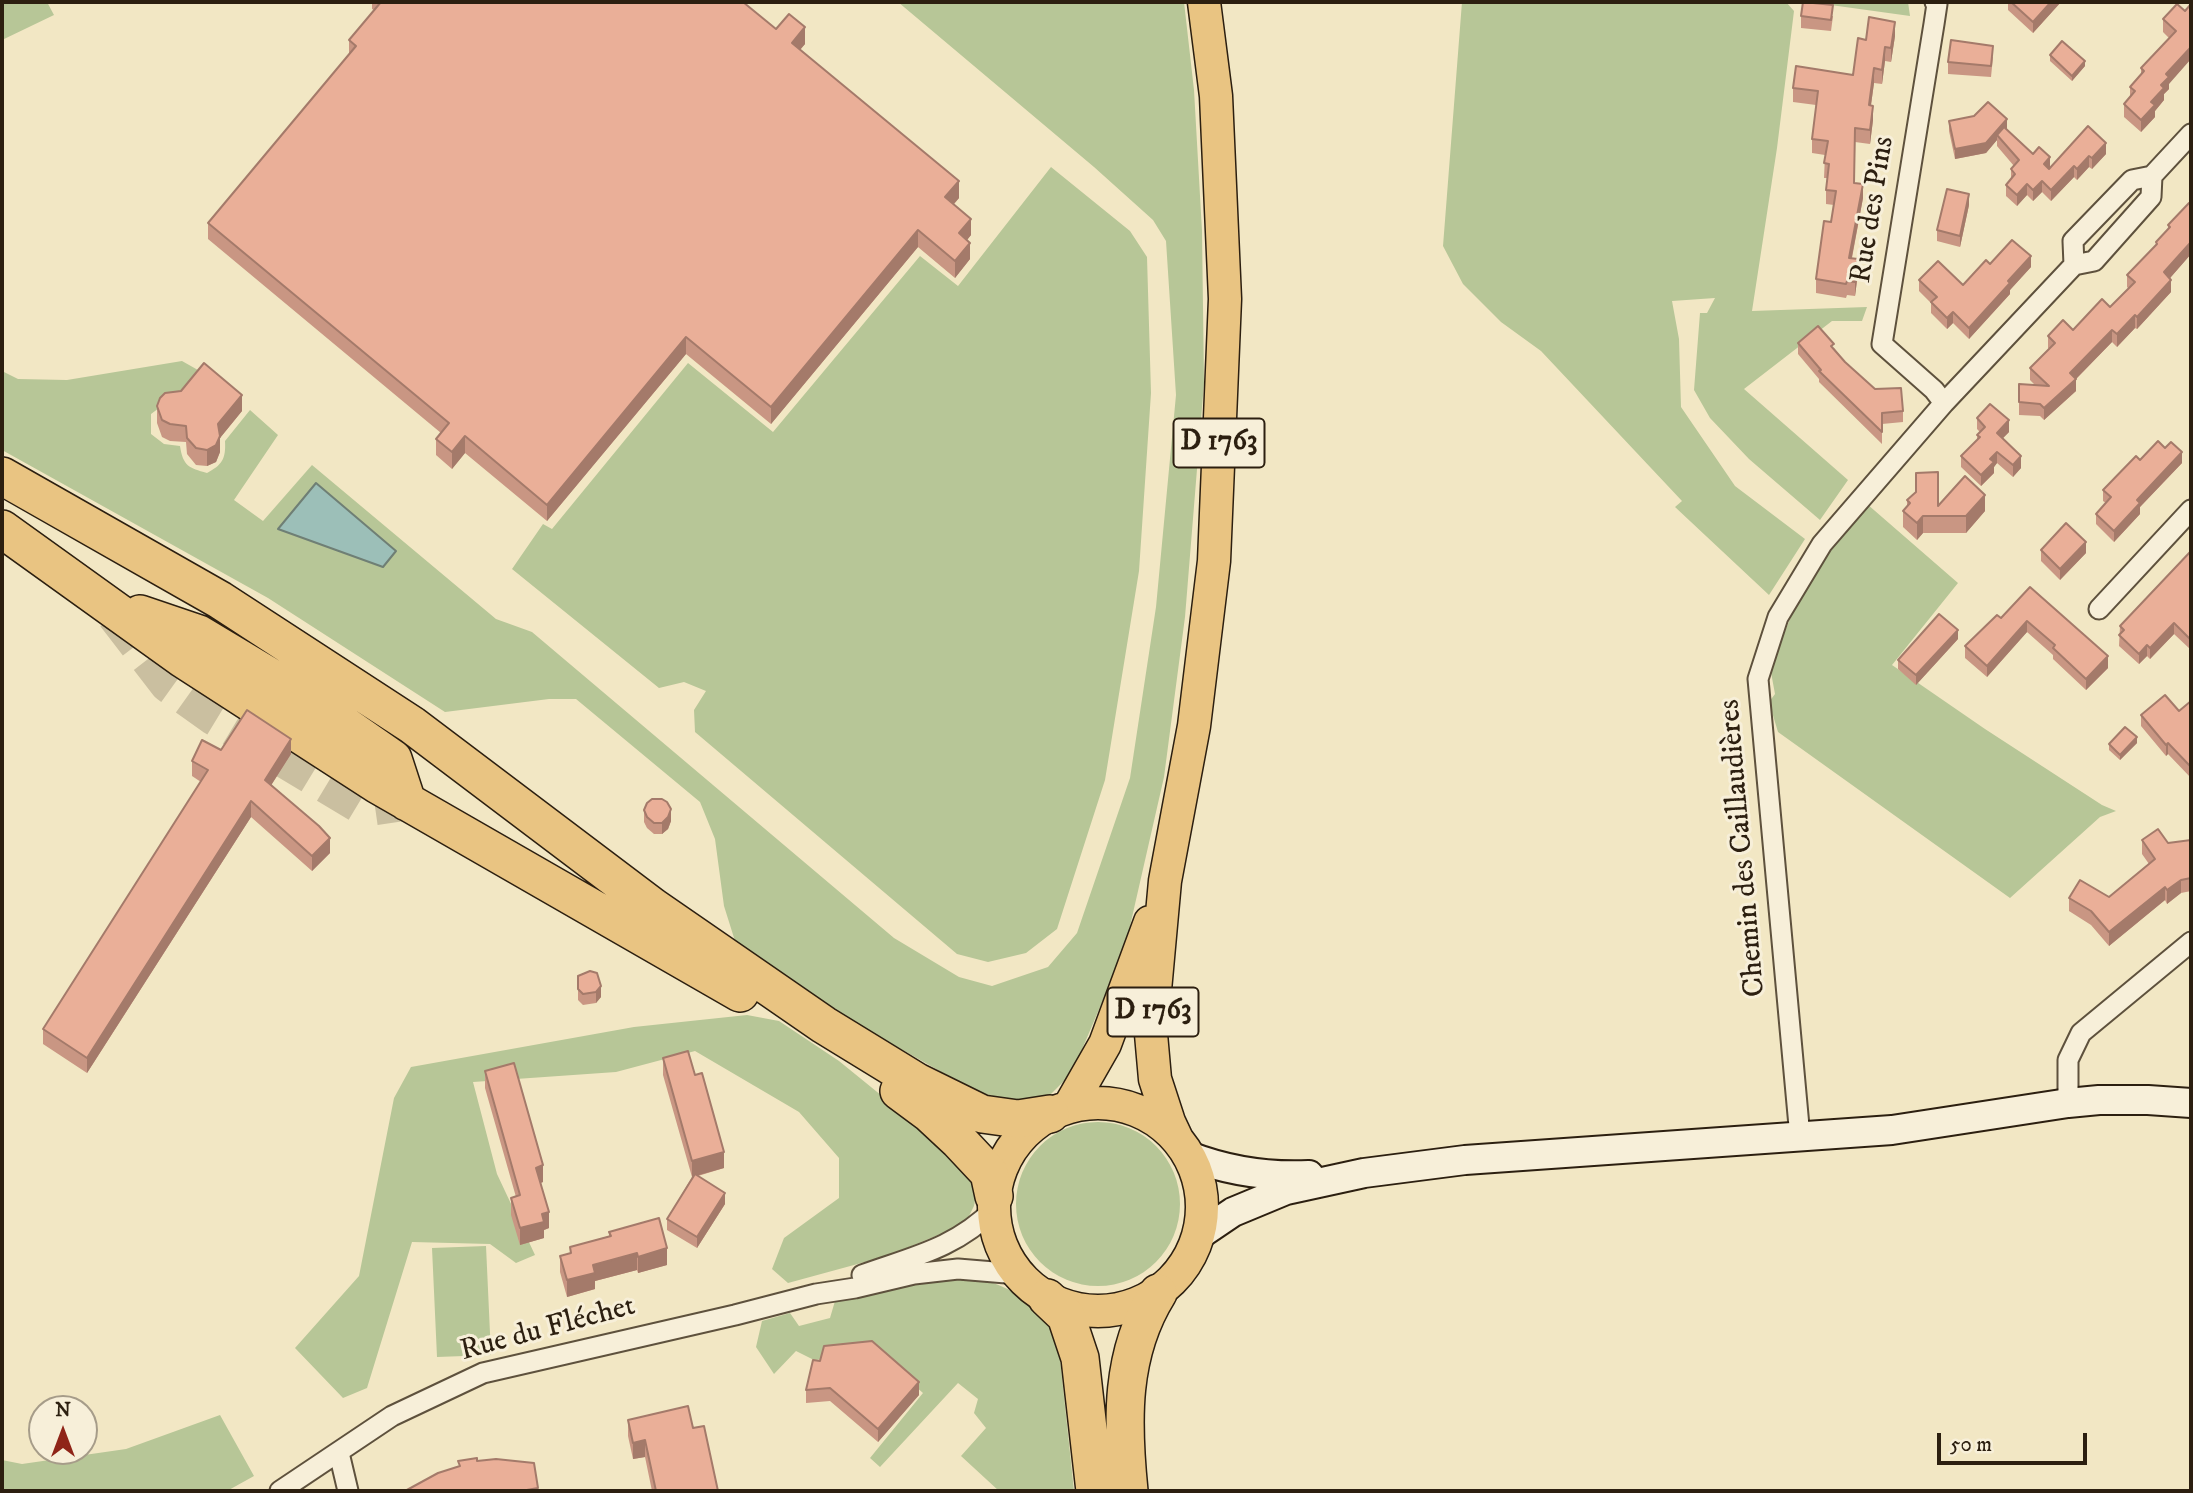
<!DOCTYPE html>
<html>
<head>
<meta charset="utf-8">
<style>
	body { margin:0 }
	#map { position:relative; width:2193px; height:1493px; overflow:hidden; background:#f2e7c4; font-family:"IM FELL DW Pica",serif }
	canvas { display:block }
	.frame { position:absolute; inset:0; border:4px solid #2c1f10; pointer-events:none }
	.north { position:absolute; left:28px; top:1395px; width:70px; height:70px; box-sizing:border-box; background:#f7efd9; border:2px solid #a69c89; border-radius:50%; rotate:0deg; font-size:19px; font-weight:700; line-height:28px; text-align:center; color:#2c1f10 }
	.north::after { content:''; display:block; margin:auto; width:24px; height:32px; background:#8f2418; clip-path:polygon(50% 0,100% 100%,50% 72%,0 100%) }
	.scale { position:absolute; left:1937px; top:1433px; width:150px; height:32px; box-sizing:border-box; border:4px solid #2c1f10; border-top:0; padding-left:9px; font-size:21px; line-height:24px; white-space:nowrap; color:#2c1f10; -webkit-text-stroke:5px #f7efd9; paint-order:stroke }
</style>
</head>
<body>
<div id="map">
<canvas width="2193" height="1493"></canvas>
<div class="frame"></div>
<div class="north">N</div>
<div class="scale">50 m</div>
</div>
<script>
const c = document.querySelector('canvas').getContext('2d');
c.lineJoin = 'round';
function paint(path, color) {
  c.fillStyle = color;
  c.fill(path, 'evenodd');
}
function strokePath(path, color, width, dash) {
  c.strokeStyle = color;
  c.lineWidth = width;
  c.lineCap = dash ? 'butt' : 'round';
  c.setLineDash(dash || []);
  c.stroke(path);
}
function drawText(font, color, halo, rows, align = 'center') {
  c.font = font + ' "IM FELL DW Pica",serif';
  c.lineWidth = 6;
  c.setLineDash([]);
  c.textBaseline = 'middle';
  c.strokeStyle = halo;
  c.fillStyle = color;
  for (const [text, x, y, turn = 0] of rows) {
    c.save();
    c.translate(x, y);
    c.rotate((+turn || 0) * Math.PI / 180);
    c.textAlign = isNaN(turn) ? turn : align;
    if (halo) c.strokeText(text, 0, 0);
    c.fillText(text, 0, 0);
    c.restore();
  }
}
const green = new Path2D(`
	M2,2H47L54,15L2,40Z
	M898,2H1184L1194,90L1202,231L1204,383L1185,617L1164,777L1125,948L1072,1073L1046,1099L1008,1101L973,1090L750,963L735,941L724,906L715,839L700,802L576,699H549L445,712L268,598L2,450V371L18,379L67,380L182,361L205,374L151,414V434L164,444L180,446C183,466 189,468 207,473C222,465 226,459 225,441L250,410L278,435L234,500L263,521L312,465L496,619L532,632L894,938L959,977L992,986L1048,967L1077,933L1130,778L1156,607L1176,395L1166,241L1153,220L1094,167Z
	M1462,2H1786L1794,11L1777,148L1752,311L1867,307L1862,321H1832L1744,389L1848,480L1820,520L1749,459L1710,418L1694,390L1700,313H1707L1715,298L1672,301L1679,339L1681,407L1735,486L1805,539L1769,595L1675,507L1682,501L1541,351L1501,322L1463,284L1443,246Z
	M1809,2H1908L1910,16Z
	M1051,167L1130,231L1147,257L1151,393L1139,571L1105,780L1057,929L1026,953L988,962L957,954L695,732L694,710L706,691L684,682L659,688L512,569L543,524L552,529L688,363L773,432L920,256L958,286Z
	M1867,504L1958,583L1892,665L1985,729L2102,805L2116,811L2100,817L2010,898L1778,732L1769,702L1775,694L1770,667L1798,600L1823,554Z
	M747,1015L779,1021L839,1061L962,1161L977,1191L974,1206L965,1224L887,1256L788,1283L772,1269L784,1238L839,1198V1158L799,1112L695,1051L616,1072L473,1082L497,1174L535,1255L516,1263L490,1244L412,1242L367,1388L343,1398L295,1348L359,1276L394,1098L411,1067L634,1027Z
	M1016 1204a82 82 0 1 1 164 0a82 82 0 1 1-164 0Z
	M486,1246L491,1355L437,1357L432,1248Z
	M961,1277C1006,1279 1045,1306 1059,1349L1074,1491H999L961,1456L986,1428L974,1413L978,1399L958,1383L880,1467L870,1458L923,1393L874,1350L853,1356L814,1360L796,1351L774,1374L756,1347L762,1321L790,1313L799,1326L830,1318L835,1301L921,1280Z
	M220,1415L254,1476L227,1491H2V1460L22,1464L126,1449Z`);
const water = new Path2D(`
	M316,483L396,551L383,567L278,529Z`);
const highwayTunnel = new Path2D(`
	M115,615L168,684L214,717L365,808L407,802`);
const street = new Path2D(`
	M1935,2L1937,4L1934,24L1882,344L1934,390L1944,403
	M2074,265L2073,241L2132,180L2152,176
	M2099,609L2191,510
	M2068,1103V1060L2081,1033L2191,942
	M1800,1137L1758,679L1778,617L1822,544L1944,403L2074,265L2094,261L2151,197L2152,176L2191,134
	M862,1275C912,1257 956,1248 994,1209
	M339,1453L348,1491
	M280,1491L392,1416L483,1373L735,1315L816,1294L855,1288L914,1274L958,1269L1018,1274`);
const secondary = new Path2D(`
	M1189,1156C1228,1171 1267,1177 1309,1175
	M1199,1235L1233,1212L1286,1190L1364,1173L1465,1160L1892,1130L2068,1103L2099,1100H2148L2191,1103`);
const primary = new Path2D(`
	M994 1207a104 104 0 1 1 208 0a104 104 0 1 1-208 0Z
	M1069,1107L1105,1044L1150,922
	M1177,1139L1169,1122L1155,1079L1151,1034L1165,881L1194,726L1214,561L1225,299L1216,96L1204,2`);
const highway = new Path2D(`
	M2,476L220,600L412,725L653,907L824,1025L917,1082L982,1114L1018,1119L1050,1114
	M2,529L183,659L378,785L740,993
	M140,614L199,634L304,697L393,759L407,802
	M899,1091L930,1114L959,1141L989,1173L994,1196
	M1047,1298L1066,1316L1080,1358L1095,1491
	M1129,1491C1122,1422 1120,1354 1158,1293`);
const wall = new Path2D(`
	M372,2H743L776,29L805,44L800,50L959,198L954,204L971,235L967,240L970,259L955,278L918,247L771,424L686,354L547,521L465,453L452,469L436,455V439L441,433L208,239V223L349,54V40L374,10L372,9Z
	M2008,2H2061L2033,33L2008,10Z
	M2185,11L2169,84V89L2164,94V100L2155,111V117L2141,132L2124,117V104L2130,97V87L2141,74V68L2169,38L2163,32V19Z
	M1801,16H1833L1831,31L1801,28Z
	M1895,36L1891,62L1885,61L1882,84L1874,83L1871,105L1873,120L1870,144L1855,142V183L1863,198L1852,258L1858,273L1855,296L1847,295L1846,298L1816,293V279L1831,222L1834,205L1826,204V190L1827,178H1824L1825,155L1812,153V139L1816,105L1793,102V88L1853,75L1866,40Z
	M2050,55L2085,66L2072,81L2050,61Z
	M1993,57L1991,77L1948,74V62Z
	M1949,121L2007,129L2033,154L2050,168L2088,126L2106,154L2092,169L2089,167L2077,180L2074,177L2051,201L2042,192L2033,201L2027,195L2017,206L2006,196V185L2011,179V169L2014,166L1997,146V140L1986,153L1955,159L1949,131Z
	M1969,205L1960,247L1937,241V230Z
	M2168,225L2191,254L2170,278L2171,292L2137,329L2135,328L2117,347L2112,342L2076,379V391L2044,420L2040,416L2019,415V384L2035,385L2030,380V368L2049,349L2048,348V336L2073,330L2110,307L2129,289L2127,287V275L2156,245V242L2168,229Z
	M1990,264L2031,267L2010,290V294L1969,339L1953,323L1947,329L1931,313V303L1919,291V280L1963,285Z
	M1798,343L1834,348L1845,362L1875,389L1903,411V422L1882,424V444L1819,382V379L1798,354Z
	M157,406L242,411L220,438V452L216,462L207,466L196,465L187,454L186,442L170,441L162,437L157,423Z
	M1977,418L2009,432L2003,438L2021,468L2013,477L1997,463L1994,467V473L1981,486L1961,467V456L1977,440V435L1980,432L1977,429Z
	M2140,460L2182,463L2140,507V514L2114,542L2096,524V514L2106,503L2103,501V490Z
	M1907,500L1938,506L1985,511L1966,533H1923L1917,540L1903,527V511L1907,506Z
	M2041,550L2086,553L2060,580L2041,561Z
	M2191,551V650L2174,634L2150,659L2147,656L2139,664L2119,646L2120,626Z
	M2030,587L2108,668L2086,690L2053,659V655L2027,632L1987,677L1965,658V646L2001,618Z
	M1958,639L1916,685L1898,669V660Z
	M2191,701V778L2168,754L2166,756L2141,726V715L2179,711Z
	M2137,743L2120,760L2109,750V744Z
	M221,750L291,754L271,785L330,853L312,871L251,817L87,1073L43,1044V1029L201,782L192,776V761Z
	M644,810L671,821L668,829L662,834H654L647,828L644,822Z
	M2142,840L2168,843L2191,840V891L2181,893L2167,904L2165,900L2109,946L2091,925L2069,911V898L2109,897L2149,864L2142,854Z
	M590,971L601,997L596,1003L583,1005L578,1000V976Z
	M663,1058L695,1075L724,1168L698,1176L725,1204L697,1248L667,1230V1219L692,1177L663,1075Z
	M485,1071L543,1182L541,1183L549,1228L544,1230V1238L520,1245L511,1215V1198L516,1197L485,1088Z
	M609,1232L667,1265L638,1273L637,1270L595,1281V1289L567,1297L560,1272V1256L570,1253V1247L609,1236Z
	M813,1360L919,1395L878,1442L830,1401L806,1403V1390Z
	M628,1420L693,1428L718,1491H652L645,1457L633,1459L628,1436Z`);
const shadedWall = new Path2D(`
	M2051,2H2061L2033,33V22Z
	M1895,22V36L1891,62V48Z
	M805,27V44L792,59V43Z
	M1885,47V61L1882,84V70Z
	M2191,47V59L2169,84V89L2164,94V100L2155,111V117L2141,132V120L2166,74Z
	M2085,61V66L2072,81V76Z
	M1874,68V83L1869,119V105Z
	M1873,106V120L1870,144V130Z
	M2007,119V129L1999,138L1997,135V140L1986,153L1955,159V149Z
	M2106,143V154L2092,169V158Z
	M2089,156V167L2077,180V169Z
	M2050,157V168L2044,175V164Z
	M2074,166V177L2051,201V190Z
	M959,181V198L945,214V197Z
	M2042,181V192L2033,201V190Z
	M1863,184V198L1849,272V258Z
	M2027,184V195L2017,206V195Z
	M1969,194V205L1960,247V236Z
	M971,219V235L959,250V233Z
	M918,230V247L771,424V407Z
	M2191,242V254L2164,285V272Z
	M970,243V259L955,278V261Z
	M2031,256V267L2010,290V294L1969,339V328L2008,281Z
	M1858,259V273L1855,296V282Z
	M2171,280V292L2137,329V317Z
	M1953,312V323L1947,329V318Z
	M2135,315V328L2117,347V334Z
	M2112,330V342L2076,379V391L2044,420V408L2070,373Z
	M686,337V354L547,521V505Z
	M242,395V411L220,438V452L216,462L207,466V450L218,424Z
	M2009,420V432L1997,444V433Z
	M465,436V453L452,469V452Z
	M1997,452V463L1994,467V473L1981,486V475L1990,459Z
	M2182,452V463L2140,507V514L2114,542V531L2137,500Z
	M2021,456V468L2013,477V465Z
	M1985,495V511L1966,533V516Z
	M1923,516V533L1917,540V523Z
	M2086,542V553L2060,580V569Z
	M2027,621V632L1987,677V666Z
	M2174,623V634L2150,659V648Z
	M1958,630V639L1916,685V675Z
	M2147,645V656L2139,664V654Z
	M2108,656V668L2086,690V679Z
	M2137,737V743L2120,760V755Z
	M291,739V754L265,795V780Z
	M2168,743V754L2166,756V745Z
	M251,801V817L87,1073V1058Z
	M671,809V821L668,829L662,834V823Z
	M330,838V853L312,871V856Z
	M2181,880V893L2167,904V890Z
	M2165,887V900L2109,946V932Z
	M601,986V997L596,1003V992Z
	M724,1152V1168L692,1177V1161Z
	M543,1165V1182L536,1184V1168Z
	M725,1193V1204L697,1248V1237Z
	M549,1212V1228L544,1230V1238L520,1245V1228L542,1214Z
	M667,1248V1265L638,1273V1257Z
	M637,1253V1270L595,1281V1289L567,1297V1280L593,1265Z
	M919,1382V1395L878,1442V1429Z
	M645,1440V1457L633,1459V1443Z
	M538,1488V1491H521Z`);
const building = new Path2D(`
	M381,2H743L776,29L789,14L805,27L792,43L959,181L945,197L971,219L959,233L970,243L955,261L918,230L771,407L686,337L547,505L465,436L452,452L436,439L449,423L208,223L356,46L349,40Z
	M1803,2L1833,5L1831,20L1801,16Z
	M2011,2H2051L2033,22Z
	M2177,4L2185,11L2191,4V47L2166,74L2169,77L2161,85L2164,88L2151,102L2155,105L2141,120L2124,104L2135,91L2130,87L2144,71L2141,68L2176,31L2163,19Z
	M1869,17L1895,22L1891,48L1885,47L1882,70L1874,68L1869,105L1873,106L1870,130L1855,128L1854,183L1863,184L1849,258L1858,259L1855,282L1847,281L1846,284L1816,279L1824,221L1831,222L1836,191L1826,190L1829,164L1824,163L1828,141L1812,139L1818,91L1793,88L1796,66L1853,75L1858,38L1866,40Z
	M1951,40L1993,46L1991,66L1948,62Z
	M2062,41L2085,61L2072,76L2050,55Z
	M1988,102L2007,119L1986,143L1955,149L1949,121L1974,116Z
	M2088,126L2106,143L2092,158L2089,156L2077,169L2074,166L2051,190L2042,181L2033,190L2027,184L2017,195L2006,185L2015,174L2011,169L2019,160L1997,135L2004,127L2033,154L2039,147L2050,157L2044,164L2049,169Z
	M1947,189L1969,194L1960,236L1937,230Z
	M2189,203L2191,205V242L2164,272L2171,280L2137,317L2135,315L2117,334L2112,330L2070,373L2076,379L2044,408L2040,404L2019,402V384L2049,386L2030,368L2055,343L2048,336L2063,320L2073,330L2102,299L2110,307L2135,282L2127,275L2157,244L2156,242L2170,227L2168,225Z
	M2012,240L2031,256L2008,281L2010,283L1969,328L1953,312L1947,318L1931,302L1937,297L1919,280L1938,261L1963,285L1986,260L1990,264Z
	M1818,326L1834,344L1831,346L1845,362L1875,389L1901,388L1903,411L1882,413V432L1819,371L1821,370L1798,343Z
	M204,363L242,395L218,424L220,436L216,445L207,450L196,448L187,438L186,426L170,424L162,420L157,406L160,398L165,393L181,391Z
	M1990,404L2009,420L1997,433L2021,456L2013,465L1997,452L1990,459L1994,462L1981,475L1961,456L1980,437L1977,435L1985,427L1977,418Z
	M2158,441L2165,448L2171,442L2182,452L2137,500L2140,503L2114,531L2096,514L2111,497L2103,490L2136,456L2140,460Z
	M1938,472V506L1965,476L1985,495L1966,516H1923L1917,523L1903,511L1910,503L1907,500L1916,492V473Z
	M2066,523L2086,542L2060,569L2041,550Z
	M2191,551V640L2174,623L2150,648L2147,645L2139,654L2119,635L2124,630L2120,626Z
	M2030,587L2108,656L2086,679L2053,648L2055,645L2027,621L1987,666L1965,646L1997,615L2001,618Z
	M1939,614L1958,630L1916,675L1898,660Z
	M2165,695L2179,711L2191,701V767L2168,743L2166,745L2141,715Z
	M247,710L291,739L265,780L319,826L330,838L312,856L251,801L87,1058L43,1029L208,770L192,761L202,740L221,750Z
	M2125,727L2137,737L2120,755L2109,744Z
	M652,799H662L667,802L671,809L668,817L662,823H654L647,817L644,810L647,803Z
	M2158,829L2168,843L2191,840V878L2181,880L2167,890L2165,887L2109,932L2091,911L2069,898L2080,880L2109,897L2155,859L2142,840Z
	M590,971L597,973L601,986L596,992L583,994L578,989V976Z
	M688,1051L695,1075L702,1073L724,1152L692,1161L663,1058Z
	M514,1063L543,1165L536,1168L549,1212L542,1214L544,1222L520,1228L511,1198L520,1195L485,1071Z
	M695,1174L725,1193L697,1237L667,1219Z
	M659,1218L667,1248L638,1257L637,1253L593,1265L595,1273L567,1280L560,1256L571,1253L570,1247L611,1236L609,1232Z
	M872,1341L919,1382L878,1429L830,1388L806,1390L813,1360L820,1361L824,1346Z
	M688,1406L693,1428L704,1426L718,1491H656L645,1440L633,1443L628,1420Z
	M477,1458V1461L496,1459L534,1463L538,1488L521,1491H405L438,1473L460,1466L458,1461Z`);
const shields = [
	[1219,443,91],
	[1153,1012,91]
];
const shieldNames = [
	["D 1763",1219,443],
	["D 1763",1153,1012]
];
const streetNames = [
	["Rue des Pins",1874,210,-81],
	["Chemin des Caillaudières",1744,848,-95],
	["Rue du Fléchet",548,1330,-15]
];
paint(green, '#b7c697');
paint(water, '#9cbfb8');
strokePath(water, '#6f7f75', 2);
strokePath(highwayTunnel, '#cabfa0', 37, [37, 18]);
strokePath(street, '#5e513d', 23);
strokePath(secondary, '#2c1f10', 32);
strokePath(primary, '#2c1f10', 35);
strokePath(highway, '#2c1f10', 40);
strokePath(street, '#f7efd9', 19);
strokePath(secondary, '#f7efd9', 28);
strokePath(primary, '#e9c482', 32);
strokePath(highway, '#e9c482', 37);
paint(wall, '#c99683');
paint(shadedWall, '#a47a6a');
paint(building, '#eaaf98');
strokePath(building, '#a47a6a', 2);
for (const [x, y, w] of shields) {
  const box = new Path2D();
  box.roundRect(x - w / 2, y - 24.5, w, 49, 5);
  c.fillStyle = '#f7efd9';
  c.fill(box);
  strokePath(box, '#2c1f10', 2);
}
drawText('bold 28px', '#2c1f10', null, shieldNames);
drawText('30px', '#2c1f10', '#f7efd9', streetNames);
</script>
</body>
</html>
